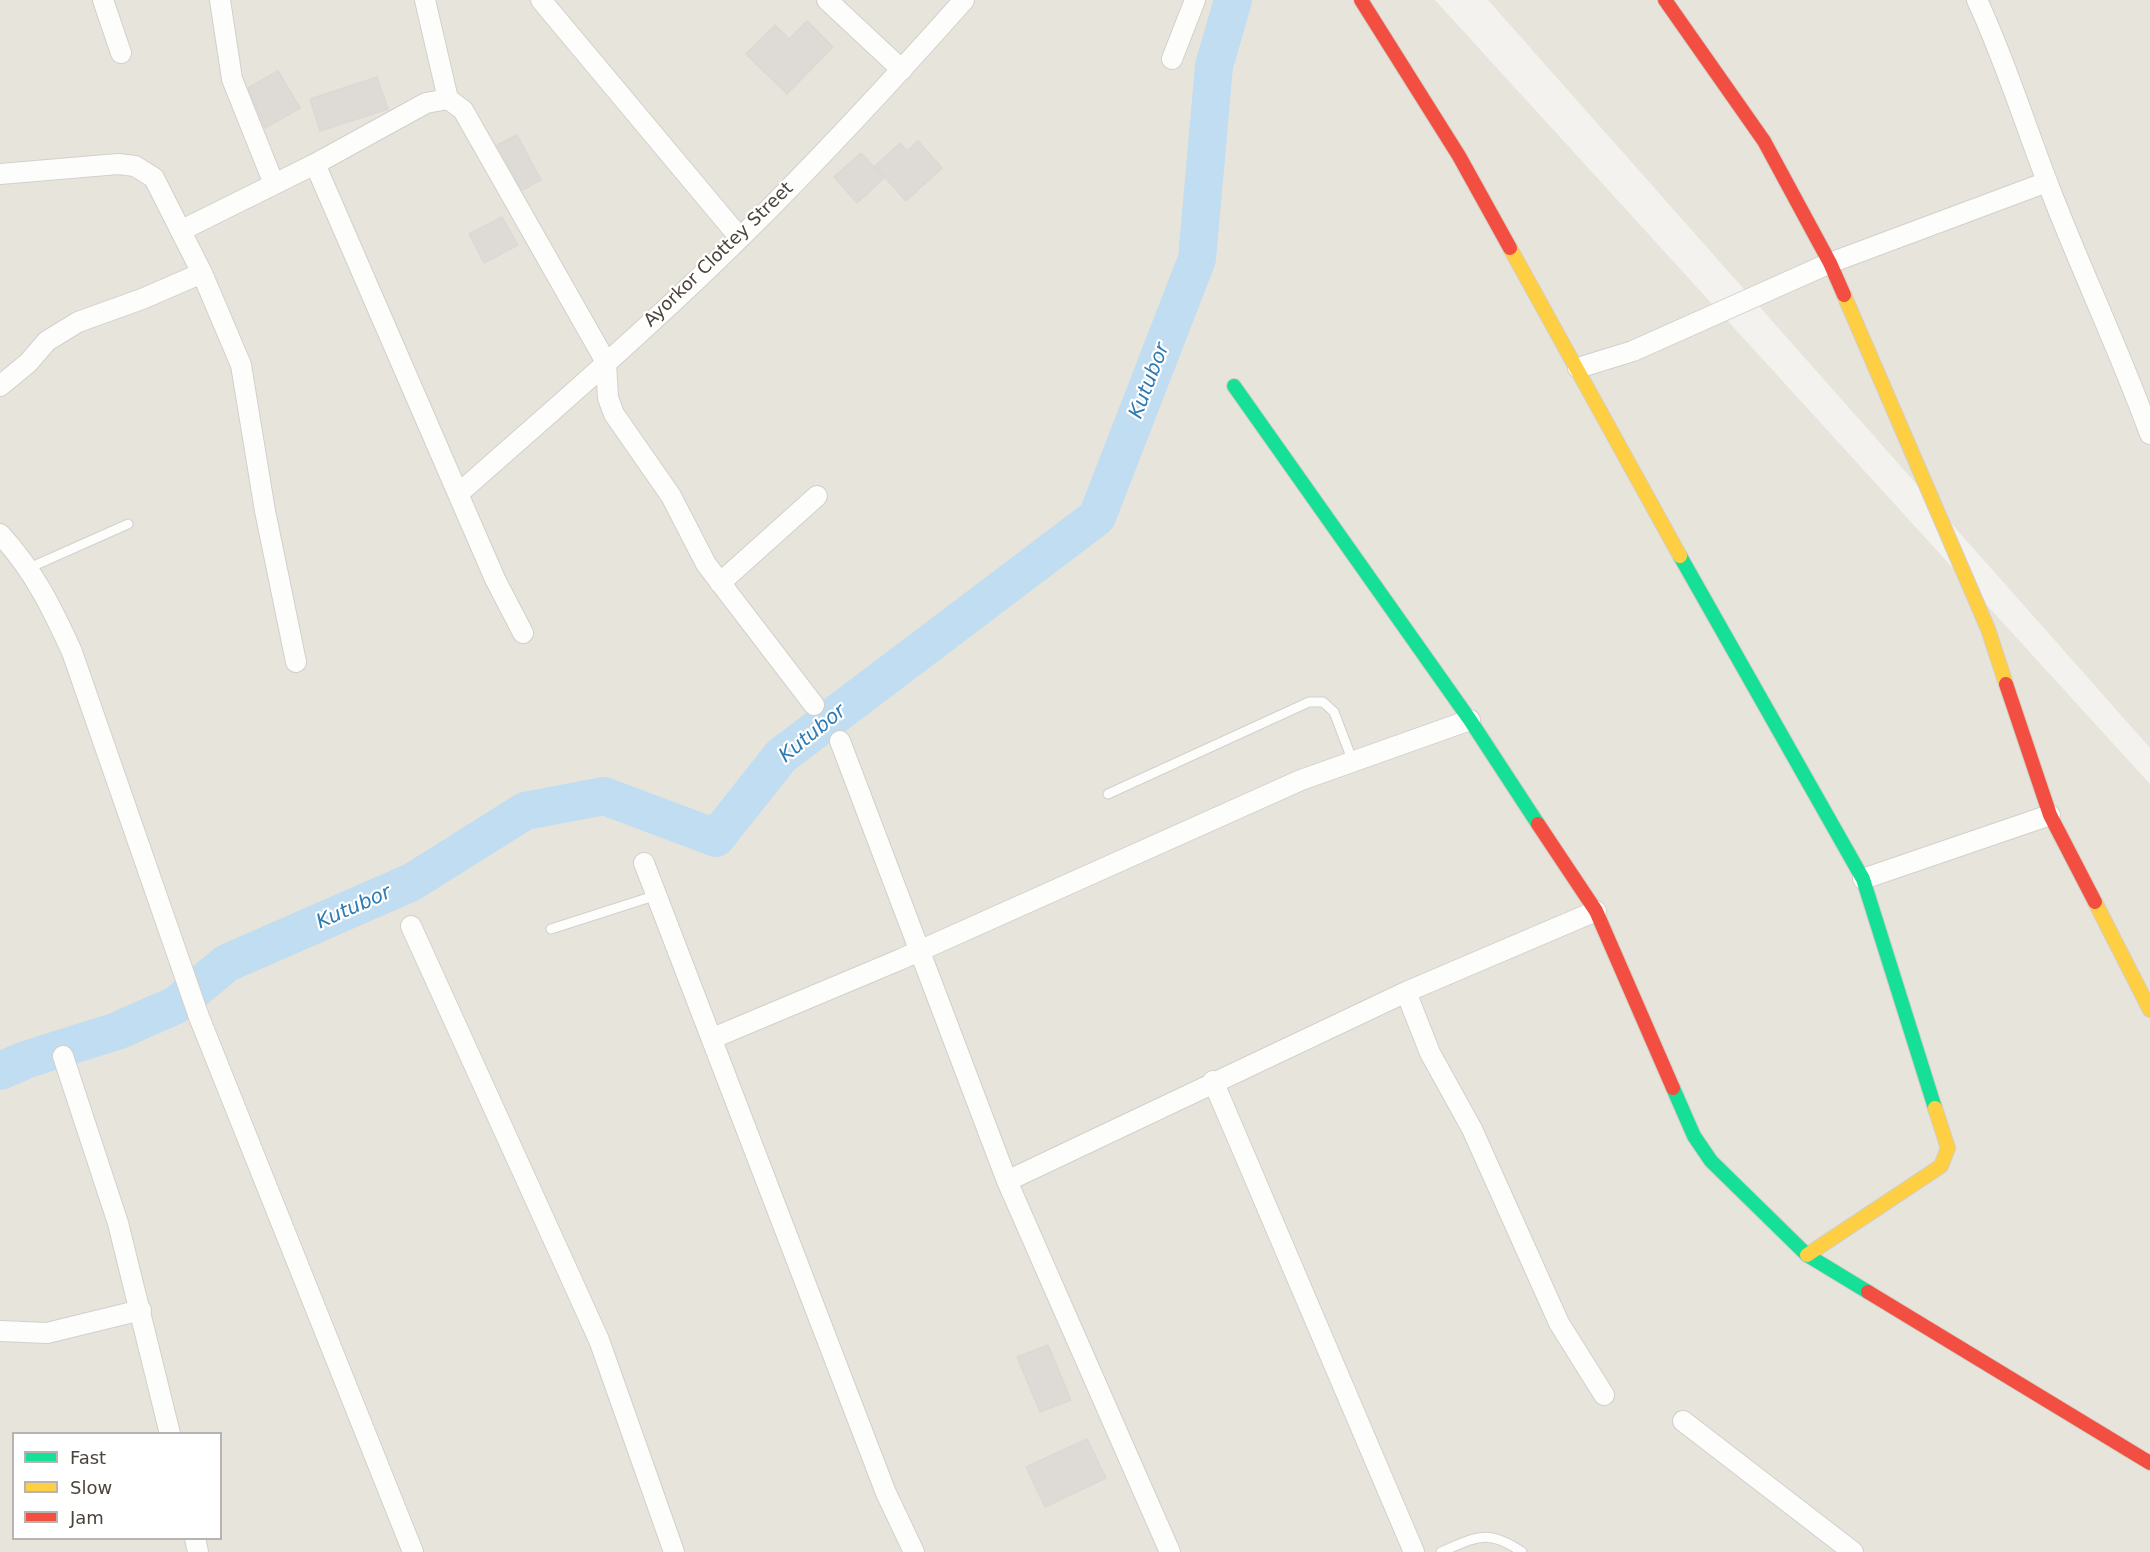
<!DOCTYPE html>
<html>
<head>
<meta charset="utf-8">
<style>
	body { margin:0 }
	#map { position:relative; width:2150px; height:1552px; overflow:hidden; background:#f4f2ee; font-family:"DejaVu Sans",sans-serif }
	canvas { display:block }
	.legend { position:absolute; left:12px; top:1432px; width:210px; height:108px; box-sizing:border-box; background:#fff; border:2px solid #b7b4b0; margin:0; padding:8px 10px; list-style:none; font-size:18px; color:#4b4439 }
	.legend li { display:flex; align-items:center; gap:12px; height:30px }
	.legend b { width:30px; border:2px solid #b7b4b0 }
</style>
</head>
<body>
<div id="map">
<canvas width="2150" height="1552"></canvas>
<ul class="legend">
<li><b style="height:8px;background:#16e098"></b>Fast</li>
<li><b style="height:8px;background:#ffcf43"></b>Slow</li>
<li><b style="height:8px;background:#f24e42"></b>Jam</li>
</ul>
</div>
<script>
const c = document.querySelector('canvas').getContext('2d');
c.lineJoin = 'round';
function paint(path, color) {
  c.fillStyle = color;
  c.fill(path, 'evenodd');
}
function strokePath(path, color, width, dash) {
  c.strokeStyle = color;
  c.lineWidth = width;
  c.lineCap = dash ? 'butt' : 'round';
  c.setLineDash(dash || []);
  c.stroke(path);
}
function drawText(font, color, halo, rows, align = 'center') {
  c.font = font + ' "DejaVu Sans",sans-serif';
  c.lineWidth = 4.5;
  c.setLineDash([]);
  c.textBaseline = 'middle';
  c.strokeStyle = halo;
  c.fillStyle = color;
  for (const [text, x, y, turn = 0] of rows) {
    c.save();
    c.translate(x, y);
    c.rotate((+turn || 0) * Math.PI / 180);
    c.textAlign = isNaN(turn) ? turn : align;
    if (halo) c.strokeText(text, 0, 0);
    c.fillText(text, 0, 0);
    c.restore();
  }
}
const residential = new Path2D(`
	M0,0H1435L2150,784V1552H0ZM14,1434H220V1538H14Z
	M1488,0H2150V748Z`);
const river = new Path2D(`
	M0,1071L28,1059L117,1031L176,1005L227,963L412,882L525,811L604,796L716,838L781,756L1097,517L1197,259L1214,66L1233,0`);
const building = new Path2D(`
	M807,21L833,47L787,94L746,54L775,25L789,39Z
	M278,71L300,108L265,128L248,88Z
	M377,77L388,109L320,131L310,99Z
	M517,135L541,180L522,190L497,145Z
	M918,141L942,168L906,201L875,166L900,143L907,151Z
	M861,153L884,178L857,203L834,177Z
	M502,217L518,245L484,263L469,234Z
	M1048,1345L1071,1400L1040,1412L1017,1357Z
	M1087,1439L1106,1478L1045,1507L1026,1467Z`);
const lane = new Path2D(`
	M29,568L128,524
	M1108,794L1309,702H1323L1334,712L1353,762
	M551,929L657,895
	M1441,1552C1477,1537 1487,1528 1522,1552`);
const street = new Path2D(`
	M103,0L121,53
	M220,0L232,79L274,184
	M425,0L448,99
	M541,0L740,238
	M827,0L902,70
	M1977,0C2005,60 2024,122 2048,184C2080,268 2119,349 2150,434
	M1172,59L1195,0
	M315,164L495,579L523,633
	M0,174L118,164L135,166L154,178L202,273L241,365L265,511L296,662
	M182,230L315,164L426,103L448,99L463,110L606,362L608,398L614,414L671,496L706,564L814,705
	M1578,368L1633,351L1830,263L2047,182
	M0,386L28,363L47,341L78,322L142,299L202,273
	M458,494C553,410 650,327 740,238C818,161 892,81 964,0
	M0,534C34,571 52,608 72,652L199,1017L413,1552
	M720,583L817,496
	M840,741L1007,1181L1170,1552
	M644,863L886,1493L914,1552
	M1863,879L2050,815
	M411,926L599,1340L674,1552
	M1406,992L1430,1053L1472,1129L1559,1323L1604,1395
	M713,1038L899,960L1301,780L1470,720
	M63,1056L118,1223L170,1434
	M1213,1081L1414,1552
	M1007,1181L1406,992L1596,911
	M0,1331L47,1333L141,1310
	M1683,1421L1853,1552
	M195,1538L198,1552`);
const fast = new Path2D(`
	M1234,386L1470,720L1538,824
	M1680,556L1863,879L1935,1108
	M1673,1088L1694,1136L1711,1161L1807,1255L1868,1292`);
const slow = new Path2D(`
	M1510,248L1680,556
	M1844,295L1988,629L2006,684
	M2095,902L2150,1010
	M1807,1255L1941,1166L1948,1148L1935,1108`);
const jam = new Path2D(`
	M1361,0L1459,156L1510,248
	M1665,0L1764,141L1830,263L1844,295
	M2006,684L2050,815L2095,902
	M1538,824L1596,911L1673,1088
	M1868,1292L2150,1463`);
const streetNames = [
	["Ayorkor Clottey Street",719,255,-44]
];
const waterNames = [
	["Kutubor",1150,381,-69],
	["Kutubor",813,734,-39],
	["Kutubor",354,908,-24]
];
paint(residential, '#e7e4dc');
strokePath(river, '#c0ddf1', 38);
paint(building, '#dedbd6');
strokePath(building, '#dcd9d4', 1.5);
strokePath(lane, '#d2d0cb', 11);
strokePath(street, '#d2d0cb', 22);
strokePath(fast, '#d3cfc5', 16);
strokePath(slow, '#d3cfc5', 16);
strokePath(jam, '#d3cfc5', 16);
strokePath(lane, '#fdfdfc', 9);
strokePath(street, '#fdfdfc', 20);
strokePath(fast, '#16e098', 14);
strokePath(slow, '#ffcf43', 14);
strokePath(jam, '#f24e42', 14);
drawText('18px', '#4b4439', '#fff', streetNames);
drawText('italic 20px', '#2e7ab2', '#fff', waterNames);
</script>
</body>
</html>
